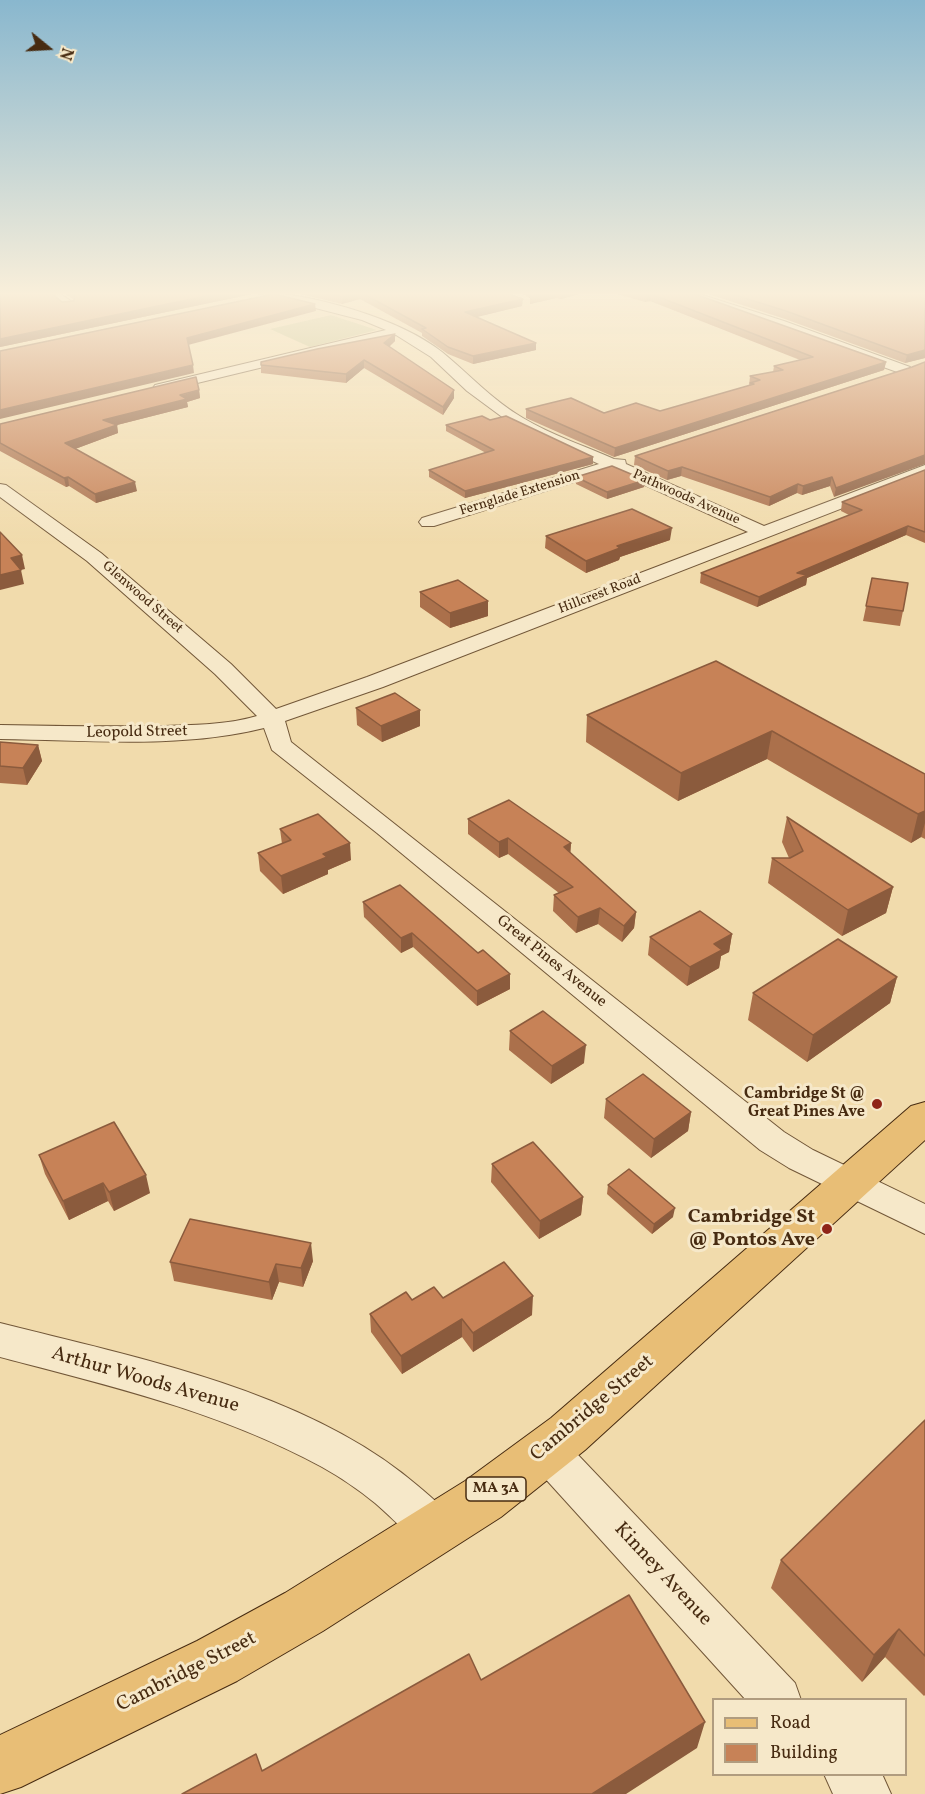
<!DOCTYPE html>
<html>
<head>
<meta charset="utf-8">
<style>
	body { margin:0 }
	#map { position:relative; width:925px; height:1794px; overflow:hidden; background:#f1dbac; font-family:Vollkorn,serif }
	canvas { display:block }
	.legend { position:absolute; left:712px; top:1698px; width:195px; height:78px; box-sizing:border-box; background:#f6e8c9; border:2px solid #b09c7f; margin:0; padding:8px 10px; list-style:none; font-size:18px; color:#472b11 }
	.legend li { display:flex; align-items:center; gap:12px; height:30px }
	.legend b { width:30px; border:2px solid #b09c7f }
	.north { position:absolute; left:18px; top:18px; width:60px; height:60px; -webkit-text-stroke:4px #f6e8c9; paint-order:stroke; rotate:108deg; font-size:16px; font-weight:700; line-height:24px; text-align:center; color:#472b11 }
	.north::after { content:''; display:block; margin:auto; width:21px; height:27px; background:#472b11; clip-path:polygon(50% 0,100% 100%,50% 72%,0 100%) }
</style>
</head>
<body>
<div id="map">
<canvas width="925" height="1794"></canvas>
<ul class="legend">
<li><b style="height:8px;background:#e8be76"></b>Road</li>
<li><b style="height:16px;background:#c78257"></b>Building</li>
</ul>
<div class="north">N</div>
</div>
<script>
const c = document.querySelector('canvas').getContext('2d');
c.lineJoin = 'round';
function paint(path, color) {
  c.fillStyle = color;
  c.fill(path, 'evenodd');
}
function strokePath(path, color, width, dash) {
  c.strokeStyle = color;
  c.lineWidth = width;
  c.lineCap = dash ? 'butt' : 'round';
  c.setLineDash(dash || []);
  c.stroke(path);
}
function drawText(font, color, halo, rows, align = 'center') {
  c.font = font + ' Vollkorn,serif';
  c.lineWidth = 6;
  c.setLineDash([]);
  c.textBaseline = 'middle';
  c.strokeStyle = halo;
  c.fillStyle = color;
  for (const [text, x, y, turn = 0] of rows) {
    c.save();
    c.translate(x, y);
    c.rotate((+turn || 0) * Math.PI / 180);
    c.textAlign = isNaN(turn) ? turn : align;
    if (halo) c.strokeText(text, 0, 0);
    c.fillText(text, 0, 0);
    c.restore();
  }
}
const green = new Path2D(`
	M331,315L377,330L310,347L270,329Z`);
const street = new Path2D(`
	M43,292H58L75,304L73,307H65Z
	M253,292C308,292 399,318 442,352C469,374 492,400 523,418C551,435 585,446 614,459L625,460L626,464L764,526L925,465V476L383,687L285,721L291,742L784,1132L813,1150L925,1204V1234L789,1168L760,1150L377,833L272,750L264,728C181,749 85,740 0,739V725C54,726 107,727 161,726C193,725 227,725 257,716L215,674L87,561L0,497V484L6,485L101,553L231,664L276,709L367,677L748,532L612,470L434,526H422L419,522L422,518L599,464L513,425L467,391L431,357L396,335L160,392L155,391L153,388L155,385L386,330L362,320Z
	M674,292H693L784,321L910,367L912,370L905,374L900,373Z
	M0,1323C138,1358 308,1391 418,1486C433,1499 448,1510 456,1529L450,1544L435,1550C411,1540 395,1520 375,1503C359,1490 340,1477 322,1467C221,1412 111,1386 0,1357Z
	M546,1431L560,1436L795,1683L801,1700H746L532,1464L526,1450L532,1436Z
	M824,1774H882L891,1794H833Z`);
const primary = new Path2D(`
	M925,1102V1140L585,1450L501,1517L323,1631L237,1681L21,1787L0,1794V1735L197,1641L285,1593L465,1481L551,1418L911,1106Z`);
const wall = new Path2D(`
	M0,292L62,302L74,300L63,292H253L252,294L0,347Z
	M281,292H503L522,306L476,317L536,350L473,364L448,354L422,336V333L360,299L342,304L300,294Z
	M519,292H586L561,299L556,298L530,304V298Z
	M610,292H689L886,362L884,370L614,457L526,418V409L604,413L660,411L749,386L750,376L773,372L774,366L800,360L650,301L645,302Z
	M702,292H917L925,295V358L905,363L785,319Z
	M395,334V341L389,347L454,390V398L443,415L364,368L346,383L261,373V365Z
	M912,367L834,497L830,486L802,495L797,493L769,506L681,476L667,480L634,465L635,456Z
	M199,390L200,398L187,402L188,407L117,425L118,433L75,449L137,491L96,503L69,486L66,487L0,451V424Z
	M490,420L593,464L465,498L429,477V470L486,453L446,431V425Z
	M925,470V543L906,535L807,578L806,585L757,607L700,583L701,573L849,515L841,511L842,502Z
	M576,477L645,480L644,487L607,499L576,484Z
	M546,536L670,540L620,557L619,560L586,573L545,548Z
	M872,578L903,611L900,626L863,621Z
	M420,592L488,616L450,628L420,607Z
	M716,661L925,774V839L921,837L911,843L767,759L678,801L586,742L587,715Z
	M356,708L420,710V726L382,742L357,725Z
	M0,742L38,745L42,761L27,785L0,783Z
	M787,817L893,887L886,913L842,936L768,883L772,858H789L782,842Z
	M468,819L571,843L570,853L636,912L634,928L622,942L598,924L576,933L553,911L554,895L559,893L508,854L499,858L468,834Z
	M280,829L351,860L328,870V874L283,894L260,871L258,853L282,844Z
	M363,902L478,953L510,974V989L477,1006L413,947L401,953L364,917Z
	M732,934L729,952L721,956L719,968L687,986L648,955L650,937Z
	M897,977L890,1003L807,1062L748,1020L753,993Z
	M510,1031L584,1063L551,1084L509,1050Z
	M606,1099L691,1112L688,1131L651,1158L604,1118Z
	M39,1155L150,1193L114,1211L108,1201L69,1220L45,1174Z
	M492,1164L583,1197L581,1215L539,1239L491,1182Z
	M608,1185L673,1217L652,1234L607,1194Z
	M313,1261L303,1287L279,1282L272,1300L174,1281L170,1262Z
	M443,1298L532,1315L473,1352L462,1337L402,1374L371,1332L370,1314L412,1300Z
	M925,1420V1695L924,1696L885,1657L862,1682L771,1588L781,1560Z`);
const shadedWall = new Path2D(`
	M225,292H253L252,294L0,347V339Z
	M358,292H360V299L342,304V297Z
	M549,292H557L556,298L530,304V297Z
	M561,292H586L561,299Z
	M651,294L650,301L645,302L646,295Z
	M523,299L522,306L465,320V312Z
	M315,304L316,311L188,345L187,338Z
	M395,334V341L384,351V343Z
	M536,343V350L473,364V356Z
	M925,350V358L905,363L907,355Z
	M364,360V368L346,383V374Z
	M886,362L884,370L614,457L615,448Z
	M193,365L194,373L0,419V410Z
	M199,390L200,398L187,402L188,407L117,425L118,433L67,452L65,443L103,420Z
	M454,390V398L443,415V407Z
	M925,455V464L834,497L836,488Z
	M593,457V464L465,498V491Z
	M682,467L681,476L667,480L668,471Z
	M68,477L69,486L66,487L64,478Z
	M832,477L830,486L802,495L803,486Z
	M645,480L644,487L607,499V492Z
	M135,482L137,491L96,503L95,494Z
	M798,484L797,493L769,506L770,497Z
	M908,526L906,535L807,578L806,585L757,607L759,597L797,573Z
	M672,528L670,540L620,557L619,560L586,573V561L617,546Z
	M22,555L25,569L21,570L24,584L0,590V575L11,558Z
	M488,601V616L450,628V613Z
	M420,710V726L382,742L381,726Z
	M772,731L767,759L678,801L681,773Z
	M38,745L42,761L27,785L23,768Z
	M925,811V823L921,837L911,843L918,814Z
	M508,838V854L499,858V842Z
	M350,843L351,860L328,870V874L283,894L281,876L323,854Z
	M571,843L570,859L564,847Z
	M893,887L886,913L842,936L848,910Z
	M600,908L598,924L576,933L578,917Z
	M636,912L634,928L622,942L624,926Z
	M412,933L413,947L401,953V938Z
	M732,934L729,952L721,956L719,968L687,986L690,967L714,944Z
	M510,974V989L477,1006V991Z
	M897,977L890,1003L807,1062L813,1035Z
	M586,1045L584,1063L551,1084L552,1066Z
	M691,1112L688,1131L651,1158L654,1139Z
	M146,1175L150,1193L114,1211L109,1192Z
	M103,1183L108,1201L69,1220L63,1201Z
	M583,1197L581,1215L539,1239L540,1221Z
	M675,1208L673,1217L652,1234L654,1224Z
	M311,1243L313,1261L303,1287L301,1268Z
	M276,1264L279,1282L272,1300L269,1282Z
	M533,1296L532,1315L473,1352V1333Z
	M462,1319V1337L402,1374L401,1356Z
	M899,1629L885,1657L862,1682L874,1655Z
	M705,1722L697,1748L626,1794H592Z`);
const building = new Path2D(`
	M0,292H50L62,302L74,301L75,295L71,292H225L0,339Z
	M323,292H358L342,297Z
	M360,292H503L523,299L465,312L536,343L473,356L448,347L422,329L426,328Z
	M531,292H549L530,297Z
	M636,292H689L886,362L615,448L526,409L571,398L604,413L636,403L660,411L754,384L750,383L760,380L750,376L783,370L774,366L813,357L651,294L646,295Z
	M725,292H917L925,295V350L907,355L786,311Z
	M274,294L315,304L187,338L193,365L0,410V351Z
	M395,334L384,343L454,390L443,407L364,360L346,374L261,365V362L317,349Z
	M925,362V455L836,488L832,477L803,486L798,484L770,497L682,467L668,471L635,456L912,367Z
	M196,377L199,390L180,395L187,399L103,420L117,425L65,443L135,482L95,494L68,477L64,478L0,443V424Z
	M482,416L490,420L506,416L593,457L465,491L429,470L494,450L446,425Z
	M612,466L645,480L607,492L576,477Z
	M925,470V532L908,526L797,573L807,575L759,597L701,573L862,510L842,502Z
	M632,509L672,528L617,546L620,548L586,561L546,536Z
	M0,532L22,555L11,558L21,570L0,575Z
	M872,578L908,583L903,611L866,606Z
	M458,580L488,601L450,613L420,592Z
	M716,661L925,774V811L918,814L772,731L681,773L587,715Z
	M395,693L420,710L381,726L356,708Z
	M0,742L38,745L23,768L0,766Z
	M509,800L571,843L564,847L636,912L624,926L600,908L578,917L554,895L573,887L508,838L499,842L468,819Z
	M318,814L350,843L323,854L327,857L281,876L258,853L291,840L280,829Z
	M787,817L893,887L848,910L772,858H790L803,851Z
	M400,885L478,953L483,950L510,974L477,991L412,933L401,938L363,902Z
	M700,911L732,934L714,944L722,950L690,967L650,937Z
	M838,939L897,977L813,1035L753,993Z
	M543,1011L586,1045L552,1066L510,1031Z
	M643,1074L691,1112L654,1139L606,1099Z
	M114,1122L146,1175L109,1192L103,1183L63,1201L39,1155Z
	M533,1142L583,1197L540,1221L492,1164Z
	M629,1169L675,1208L654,1224L608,1185Z
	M190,1219L311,1243L301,1268L276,1264L269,1282L170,1262Z
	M504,1262L533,1296L473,1333L462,1319L401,1356L370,1314L406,1292L412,1300L434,1287L443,1298Z
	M925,1420V1656L899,1629L874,1655L781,1560Z
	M629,1595L705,1722L592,1794H182L256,1754L262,1771L469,1654L481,1680Z`);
const markers = [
	[877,1104,6,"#8f2418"],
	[827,1229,6,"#8f2418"]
];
const farStreetnames = [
	["Fernglade Extension",520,494,-17],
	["Pathwoods Avenue",686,498,24],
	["Hillcrest Road",600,595,-21],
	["Glenwood Street",142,598,41]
];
const shields = [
	[496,1489,60]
];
const shieldNames = [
	["MA 3A",496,1489]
];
const streetNames = [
	["Leopold Street",137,733,-1],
	["Great Pines Avenue",551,962,39]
];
const poiNames = [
	["Cambridge St @",865,1095],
	["Great Pines Ave",865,1113]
];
const nearPoinames = [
	["Cambridge St",815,1218],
	["@ Pontos Ave",815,1241]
];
const nearStreetnames = [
	["Arthur Woods Avenue",145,1381,16],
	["Cambridge Street",593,1409,-40],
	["Kinney Avenue",662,1575,47],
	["Cambridge Street",187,1673,-27]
];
paint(green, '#c0be85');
strokePath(street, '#725738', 2);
strokePath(primary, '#472b11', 2);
paint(street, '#f6e8c9');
paint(primary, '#e8be76');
paint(wall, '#ab704b');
paint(shadedWall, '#8b5b3d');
paint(building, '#c78257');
strokePath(building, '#8b5b3d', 1.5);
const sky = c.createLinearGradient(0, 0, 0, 544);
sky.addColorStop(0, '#89b7ce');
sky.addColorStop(0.54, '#f9efda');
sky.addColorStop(1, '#f9efda00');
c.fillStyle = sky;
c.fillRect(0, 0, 925, 544);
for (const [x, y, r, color] of markers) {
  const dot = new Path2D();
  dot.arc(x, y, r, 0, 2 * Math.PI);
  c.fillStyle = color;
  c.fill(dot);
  strokePath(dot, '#f6e8c9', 2);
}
drawText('14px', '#472b11', '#f6e8c9', farStreetnames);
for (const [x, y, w] of shields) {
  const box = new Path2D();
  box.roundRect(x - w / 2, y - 12, w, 24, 4.5);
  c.fillStyle = '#f6e8c9';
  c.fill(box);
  strokePath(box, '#472b11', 1.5);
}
drawText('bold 15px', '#472b11', null, shieldNames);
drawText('16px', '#472b11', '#f6e8c9', streetNames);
drawText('bold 16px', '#472b11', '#f6e8c9', poiNames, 'right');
drawText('bold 20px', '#472b11', '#f6e8c9', nearPoinames, 'right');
drawText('20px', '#472b11', '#f6e8c9', nearStreetnames);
</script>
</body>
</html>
